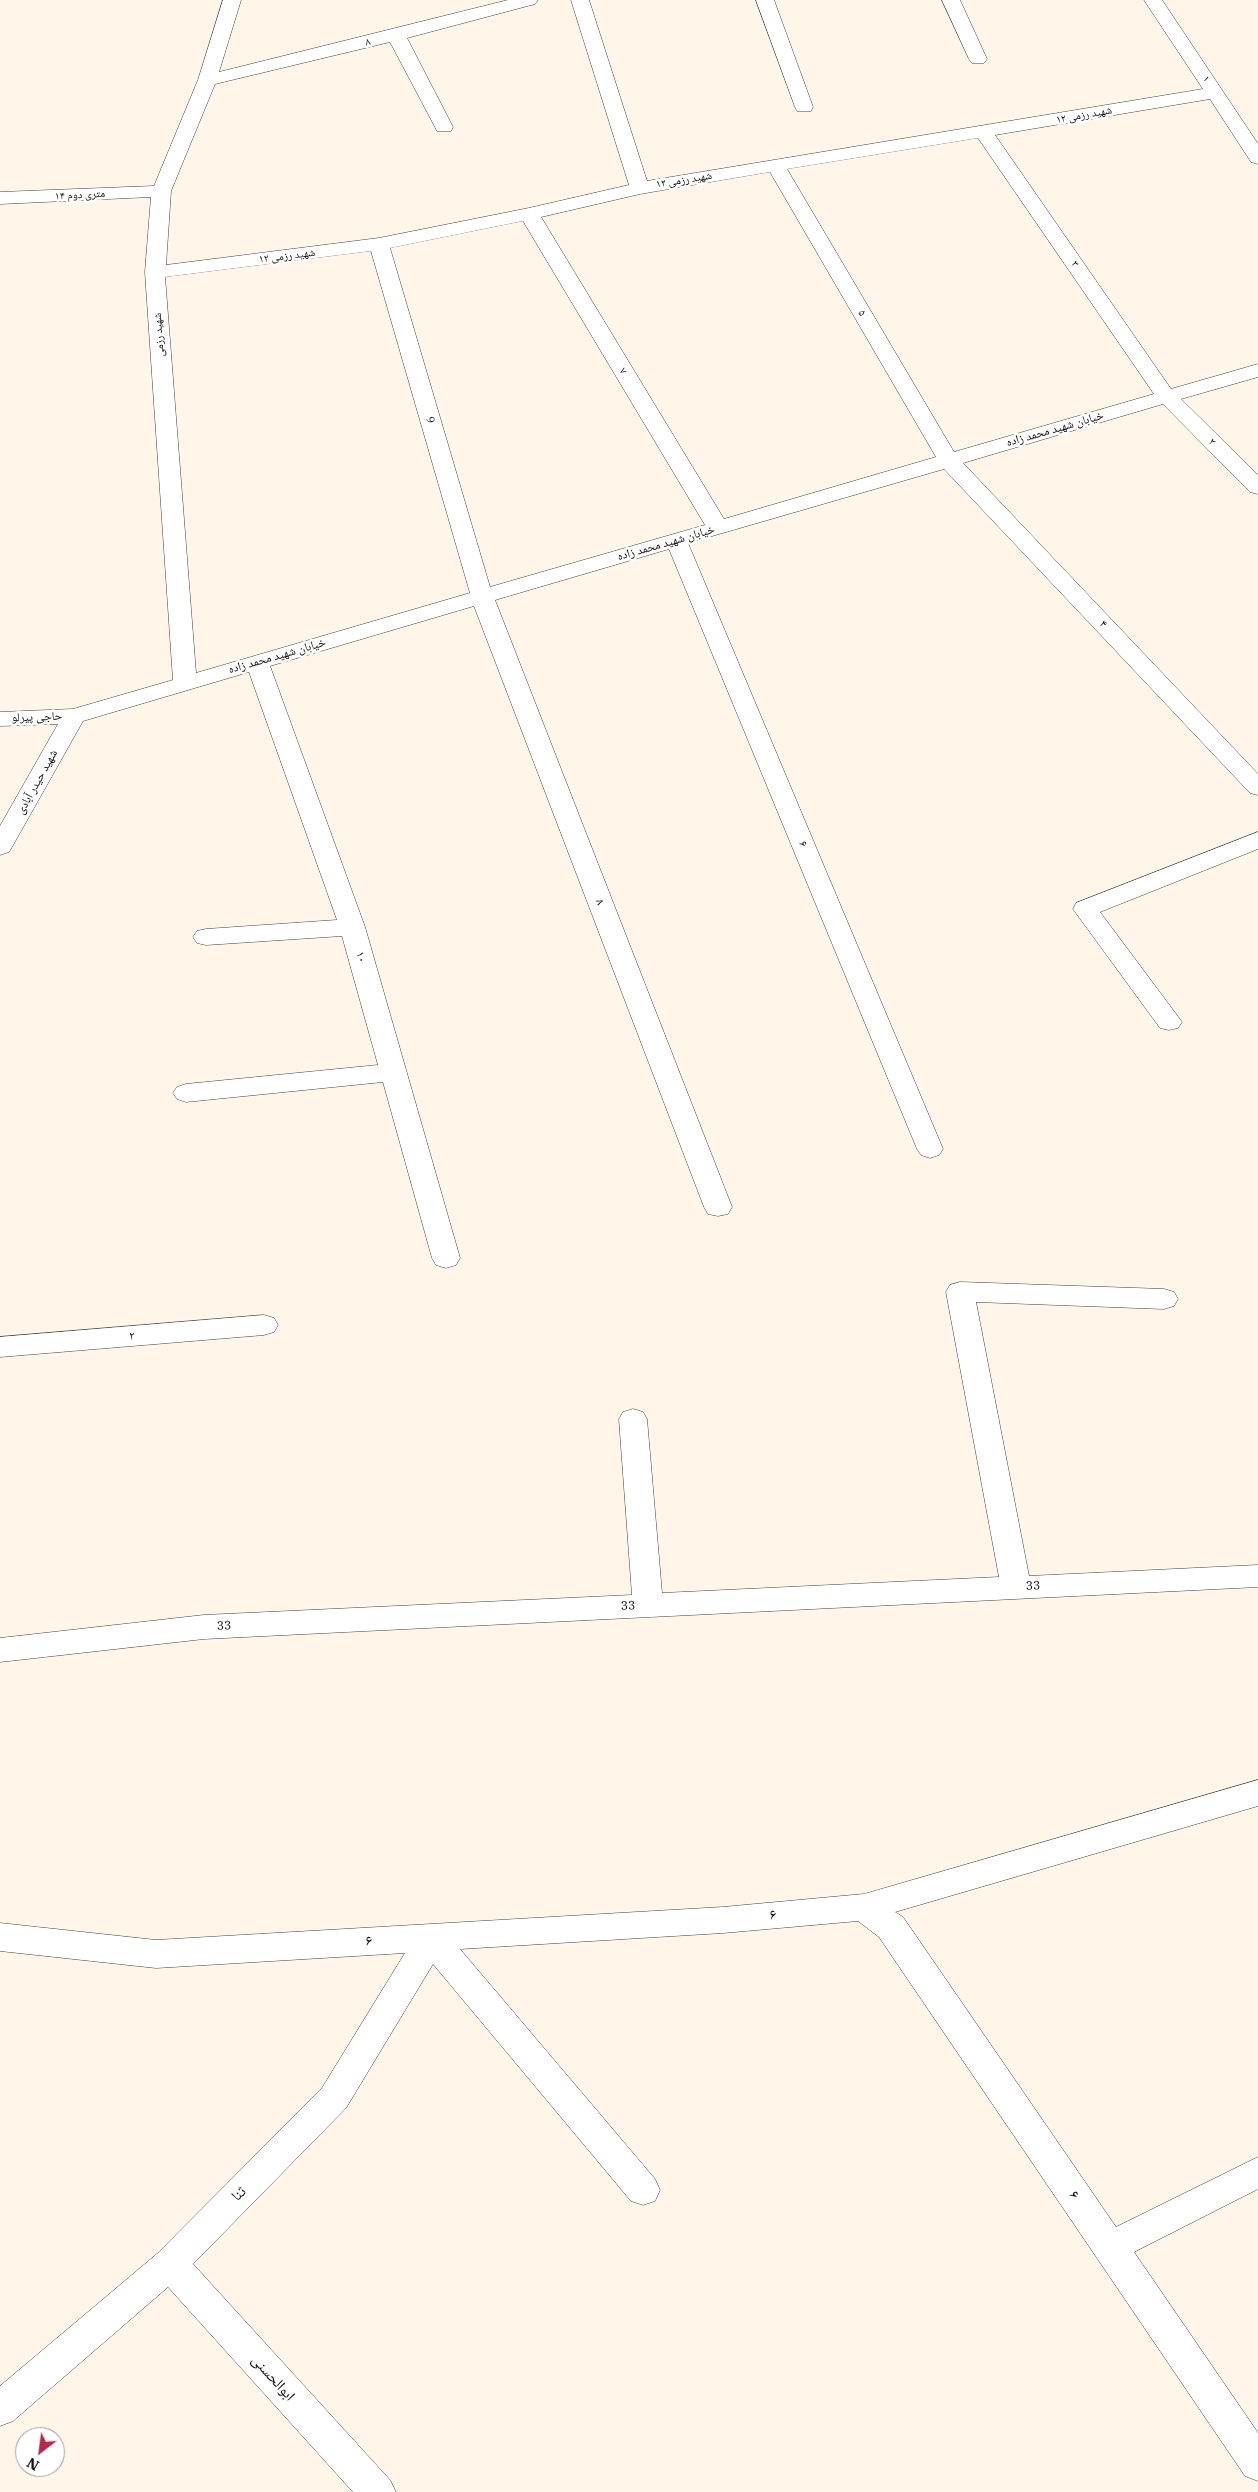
<!DOCTYPE html>
<html>
<head>
<meta charset="utf-8">
<style>
	body { margin:0 }
	#map { position:relative; width:1258px; height:2492px; overflow:hidden; background:#fff6e9; font-family:"IBM Plex Serif",serif }
	canvas { display:block }
	.north { position:absolute; left:15px; top:2427px; width:50px; height:50px; box-sizing:border-box; background:#fff; border:1px solid #9d9d9d; border-radius:50%; rotate:210deg; font-size:14px; font-weight:700; line-height:20px; text-align:center; color:#0b0b0b }
	.north::after { content:''; display:block; margin:auto; width:18px; height:22px; background:#b6274b; clip-path:polygon(50% 0,100% 100%,50% 72%,0 100%) }
</style>
</head>
<body>
<div id="map">
<canvas width="1258" height="2492"></canvas>
<div class="north">N</div>
</div>
<script>
const c = document.querySelector('canvas').getContext('2d');
c.lineJoin = 'round';
function strokePath(path, color, width, dash) {
  c.strokeStyle = color;
  c.lineWidth = width;
  c.lineCap = dash ? 'butt' : 'round';
  c.setLineDash(dash || []);
  c.stroke(path);
}
function paint(path, color) {
  c.fillStyle = color;
  c.fill(path, 'evenodd');
}
function drawText(font, color, halo, rows, align = 'center') {
  c.font = font + ' "IBM Plex Serif","Noto Naskh Arabic",serif';
  c.lineWidth = 5;
  c.setLineDash([]);
  c.textBaseline = 'middle';
  c.strokeStyle = halo;
  c.fillStyle = color;
  for (const [text, x, y, turn = 0] of rows) {
    c.save();
    c.translate(x, y);
    c.rotate((+turn || 0) * Math.PI / 180);
    c.textAlign = isNaN(turn) ? turn : align;
    if (halo) c.strokeText(text, 0, 0);
    c.fillText(text, 0, 0);
    c.restore();
  }
}
const minor = new Path2D(`
	M223,0H241L219,72L508,0H538L535,4L407,38L453,127L451,131H437L435,127L390,42L215,84L171,191L166,265L379,238L529,208L629,185L571,0H589L647,181L1203,89L1144,0H1162L1258,144V164L1251,162L1210,99L995,135L1171,389L1258,364V377L1181,399L1258,475V494L1250,492L1163,404L963,463L1258,774V795L1250,793L944,469L688,543L943,1149L939,1155L930,1158L921,1155L917,1149L669,549L495,600L732,1207L728,1214L718,1216L708,1214L704,1207L474,606L270,666L365,927L460,1258L456,1265L446,1268L436,1265L432,1258L383,1082L186,1102L177,1099L173,1093L177,1087L186,1084L378,1065L342,936L206,945L197,943L193,937L197,931L206,929L337,920L249,672L83,721L12,847L9,852L0,855V826L58,724L0,726V712L73,709L173,680L145,272L151,197L0,204V192L154,186L198,80ZM978,138L1154,394L954,452L787,169ZM770,172L936,457L724,519L541,217L640,194ZM523,221L705,525L490,587L390,248ZM371,251L470,593L196,673L165,277Z
	M756,0H774L813,107L811,111H797L795,107Z
	M942,0H960L987,59L984,63H972L969,59Z
	M1258,832V849L1100,912L1182,1022L1178,1028L1169,1030L1160,1028L1073,909L1076,903Z
	M960,1282L1164,1289L1174,1292L1178,1299L1174,1306L1164,1309L976,1302L1029,1576L1258,1565V1587L204,1639L0,1662V1638L204,1615L632,1595L619,1419L623,1412L633,1409L643,1412L647,1419L662,1593L999,1577L946,1292L950,1285Z
	M264,1315L274,1318L278,1325L274,1332L264,1335L0,1357V1337Z
	M1258,1780V1806L895,1912L903,1917L1116,2227L1258,2157V2189L1134,2252L1258,2433V2481L1245,2476L879,1937L858,1921L723,1933L460,1949L655,2179L660,2190L655,2201L643,2205L631,2201L433,1964L346,2108L193,2264L390,2480L396,2492H353L168,2287L13,2421L0,2426V2386L158,2253L322,2088L405,1953L156,1968L0,1951V1923L156,1940L723,1907L864,1894Z`);
const farStreetnames = [
	["۸",368,42,-13],
	["۱",1206,79,56],
	["شهید رزمی ۱۲",1084,115,-10],
	["شهید رزمی ۱۲",684,180,-9],
	["۱۴ متری دوم",80,195,-3],
	["شهید رزمی ۱۲",287,256,-7],
	["۳",1075,264,55],
	["۵",862,313,60],
	["شهید رزمی",159,335,-94],
	["۷",623,371,59],
	["9",430,420,74],
	["۲",1212,442,44]
];
const streetNames = [
	["خیابان شهید محمد زاده",1055,429,-16],
	["خیابان شهید محمد زاده",666,543,-16],
	["۴",1103,624,47],
	["خیابان شهید محمد زاده",277,656,-16],
	["حاجی پیرلو",37,717,-2],
	["شهید حیدر آبادی",37,782,-61],
	["۶",803,844,67],
	["۸",600,902,69],
	["۱۰",361,957,74],
	["۲",132,1336,-5],
	["33",1033,1586,-3],
	["33",628,1606,-3],
	["33",224,1626,-3]
];
const nearStreetnames = [
	["۶",773,1915,-5],
	["۶",369,1941,-3],
	["ثنا",239,2194,-45],
	["۶",1074,2195,55],
	["ابوالحسنی",273,2378,48]
];
strokePath(minor, '#3e3e3e', 1);
paint(minor, '#fff');
drawText('11px', '#0b0b0b', '#fff', farStreetnames);
drawText('12px', '#0b0b0b', '#fff', streetNames);
drawText('15px', '#0b0b0b', '#fff', nearStreetnames);
</script>
</body>
</html>
